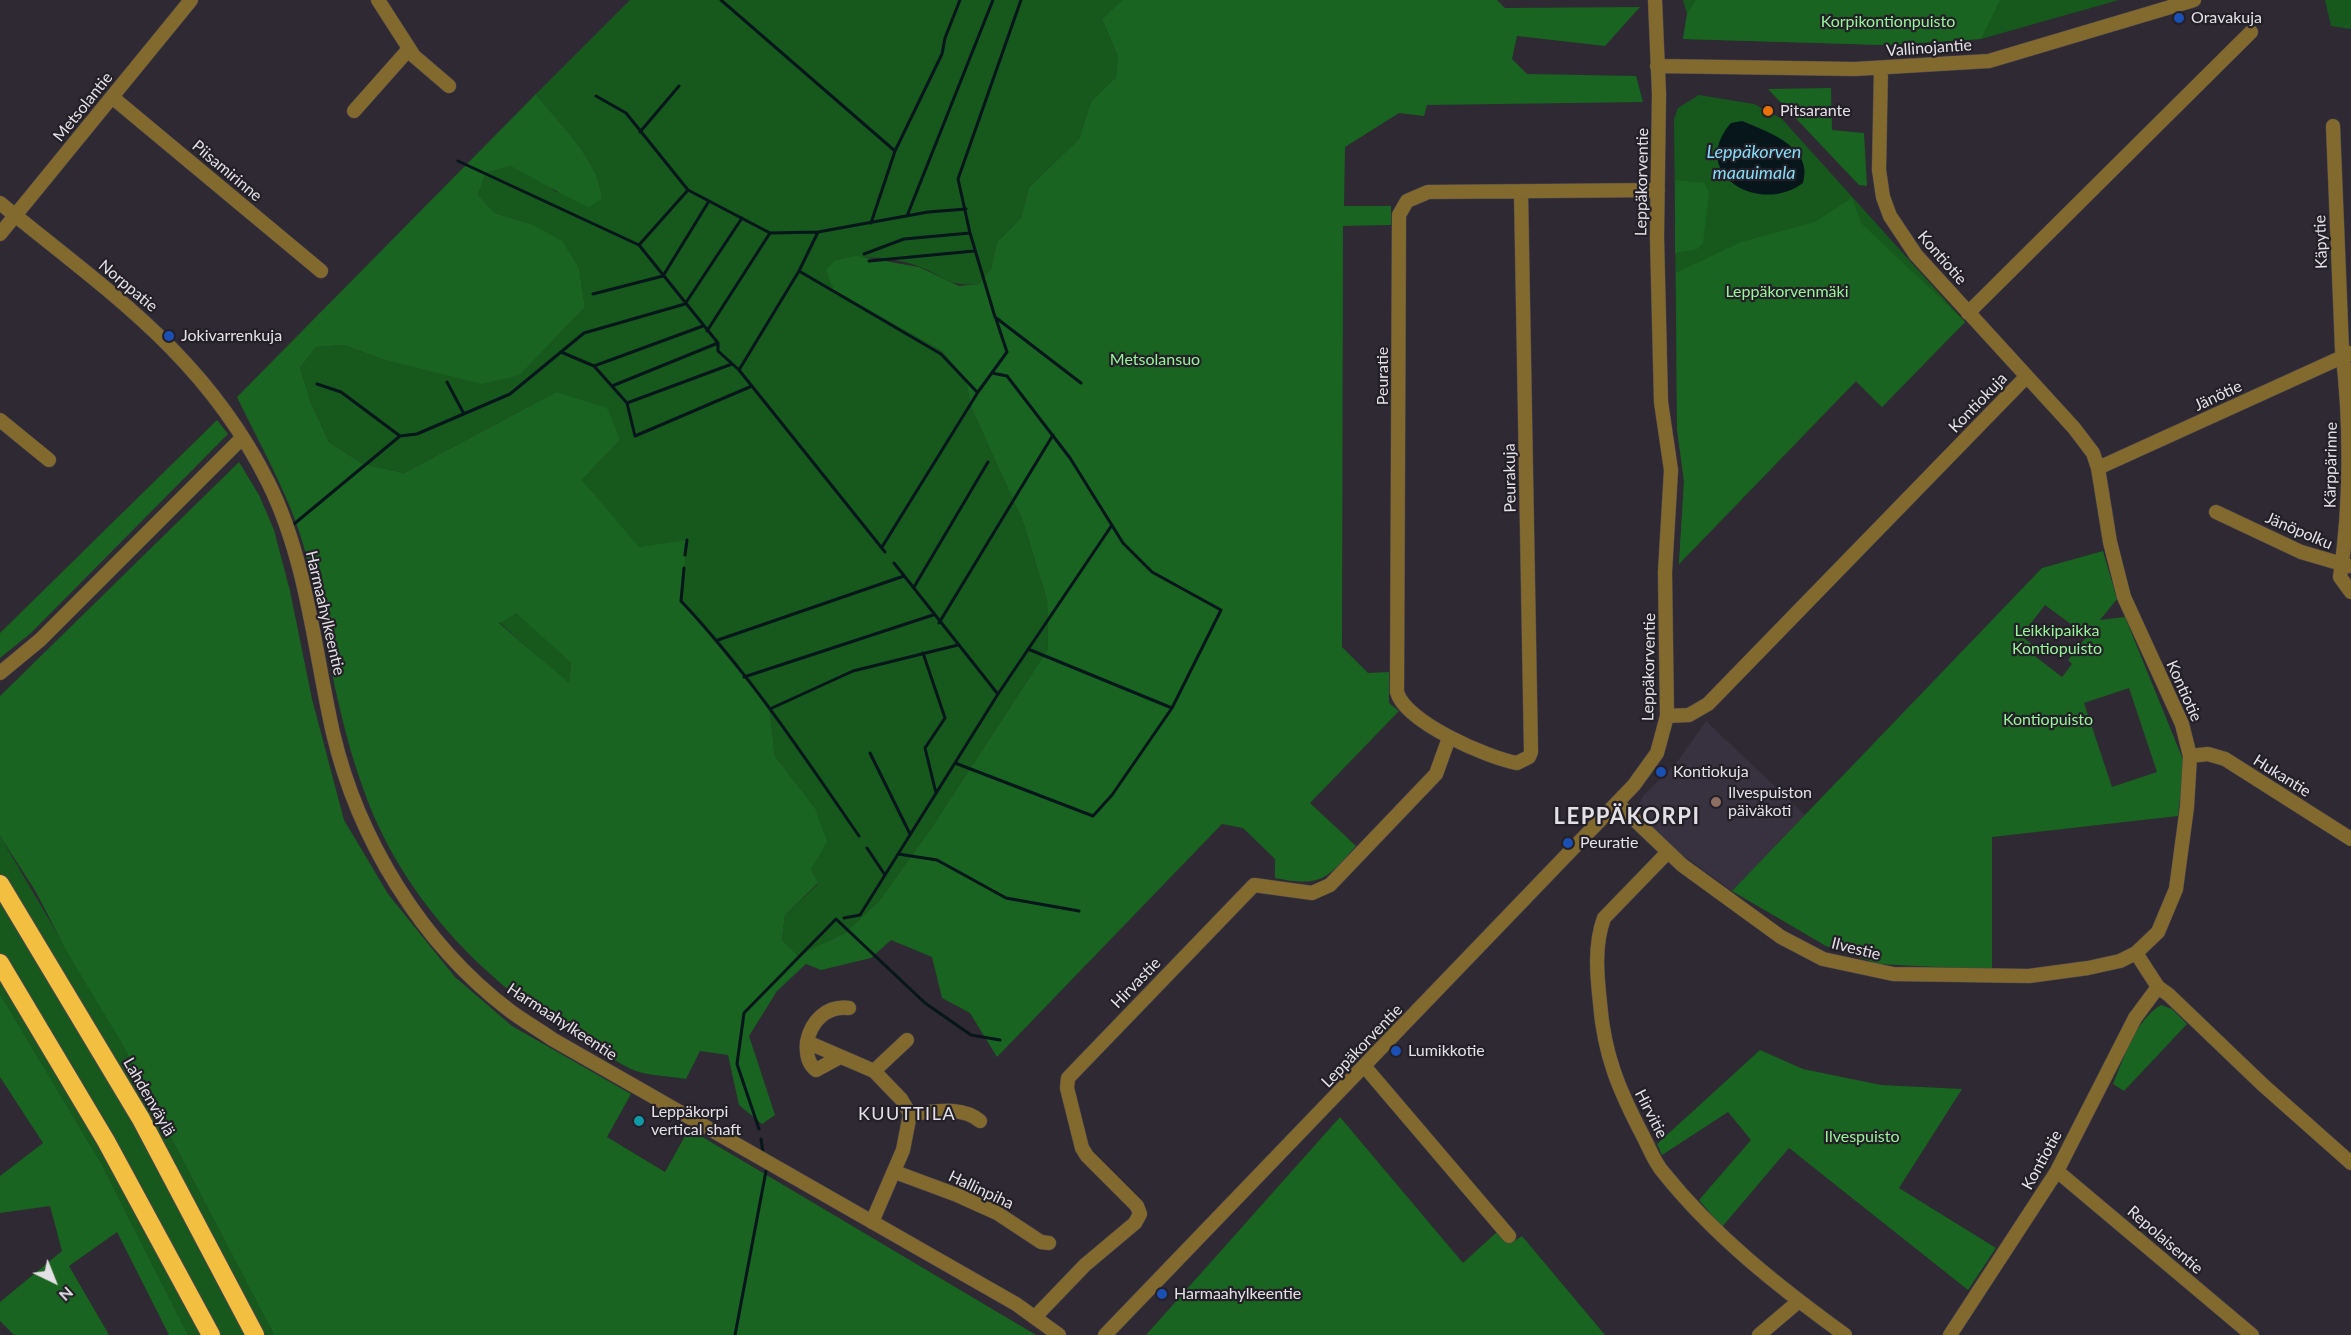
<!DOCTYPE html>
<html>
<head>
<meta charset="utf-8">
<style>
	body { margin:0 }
	#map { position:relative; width:2351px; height:1335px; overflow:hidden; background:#2e2932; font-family:Lato,sans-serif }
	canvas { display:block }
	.north { position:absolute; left:24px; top:1251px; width:60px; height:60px; -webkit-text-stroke:4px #242028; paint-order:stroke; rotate:137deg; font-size:16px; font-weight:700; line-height:24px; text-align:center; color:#e4e1e6 }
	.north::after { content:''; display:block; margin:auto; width:21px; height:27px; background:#e4e1e6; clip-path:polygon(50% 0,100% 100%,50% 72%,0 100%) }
</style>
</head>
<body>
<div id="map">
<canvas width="2351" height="1335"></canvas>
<div class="north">N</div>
</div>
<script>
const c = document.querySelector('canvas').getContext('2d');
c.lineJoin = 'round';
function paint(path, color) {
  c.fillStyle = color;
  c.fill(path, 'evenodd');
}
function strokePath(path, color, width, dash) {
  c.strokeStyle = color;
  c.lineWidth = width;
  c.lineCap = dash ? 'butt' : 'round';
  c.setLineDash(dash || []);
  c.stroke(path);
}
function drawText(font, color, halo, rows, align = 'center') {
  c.font = font + ' Lato,sans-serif';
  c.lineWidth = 4.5;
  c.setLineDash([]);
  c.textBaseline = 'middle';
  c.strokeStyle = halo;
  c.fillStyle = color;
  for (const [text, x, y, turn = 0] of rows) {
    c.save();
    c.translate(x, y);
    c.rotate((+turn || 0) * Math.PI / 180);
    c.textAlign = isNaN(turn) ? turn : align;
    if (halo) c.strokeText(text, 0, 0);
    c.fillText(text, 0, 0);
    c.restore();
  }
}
const built = new Path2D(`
	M1706,721L1805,815L1732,891L1674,849L1641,816L1638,807L1642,797L1677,762Z`);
const green = new Path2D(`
	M630,0H1122L1102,19L1118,57L1116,77L1091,101L1079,139L1029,187L1021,218L997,242L991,269L979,284C946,287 945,276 918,266C893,257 861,255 835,260V290L942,351L965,378L972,409L1023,522L1047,600L1048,649L932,827L879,901L845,933L798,957L782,940L785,915L818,884L811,869L815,808L775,756L769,707L582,480L620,440L556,392L404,473L363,464L329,442L311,403L300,368L316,347L343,345L382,359L520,375L585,307L579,268L531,224L495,213L478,195L486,173L510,166L542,181L556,192L602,199C599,160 560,125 536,94Z
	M1683,0H2119L1981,39L1885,45L1683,39L1687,14Z
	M2325,0H2351V29L2331,26Z
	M1699,95L1754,104L1782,119L1965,322L1882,407L1856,381L1679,564L1684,481L1677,429L1674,119L1678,108Z
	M518,614L571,663L569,684L499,622Z
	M0,836L121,1042L274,1335H188L101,1163L0,994Z`);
const forest = new Path2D(`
	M1122,0H1497L1505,8L1640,7L1605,46L1517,36L1512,59L1527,74L1636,76L1643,102L1427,105L1424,116L1399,113L1345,147L1344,206H1391V225L1343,226L1342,647L1368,673L1389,672V703L1399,711L1310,803L1356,846C1326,880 1321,887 1275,878V859L1243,828L1222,824L997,1057L970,1013L942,998L932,957L891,940L871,958L821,970L806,964L777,991L749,1036L775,1115L762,1124L739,1105L728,1055L700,1051L686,1079C670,1076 651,1076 636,1071C623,1066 609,1056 597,1049C493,993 402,901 363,788C335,711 326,630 305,551C291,498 261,447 237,397L536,94C560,125 599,160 602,199L589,207C561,195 537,179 510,166L486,173L478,195L495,213L531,224L562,241L579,268L585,307L520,375L482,384L382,359L343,345L316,347L300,368L311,403L329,442L363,464L404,473L556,392L607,408L620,440L582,480L639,547L687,540L681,601L769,707L775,756L815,808L827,842L811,869L818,883L785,915L782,940L798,956L845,933L879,901L932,827L1048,649L1047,600L1023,522L972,409L965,378L942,351L834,290L826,270L835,260L856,256L919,267L959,286L979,284L991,269L997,242L1021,218L1029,187L1079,139L1091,101L1116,77L1118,57L1102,19ZM517,614L571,663L569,683L499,623Z
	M1696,0H2000L1981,39L1885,45L1683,39L1687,14Z
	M1831,88L1832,130L1864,133L1867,186L1859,185L1768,89Z
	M1675,180L1704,183L1709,192L1703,243L1697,249L1675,253Z
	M1852,198L1861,223L1965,322L1882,407L1856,381L1679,564L1684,481L1677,429L1676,273L1741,242L1815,222Z
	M217,420L228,434L31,633L0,658V633Z
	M239,462L259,495L274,530L290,591L312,699L344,820L388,894L455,977L512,1026L631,1094L607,1137L665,1172L689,1129L1036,1335H274L121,1042L66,950L36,892L0,836V696Z
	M2103,551L2117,599L2100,620L2125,617L2184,762L2178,816L1992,837V970L1879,964L1826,946L1732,891L2042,568ZM2045,605L2087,636L2068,660L2072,664L2062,677L2032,654L2037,648L2021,636ZM2129,688L2157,772L2112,787L2084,703Z
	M0,994L101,1163L188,1335H169L117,1232L69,1266L109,1335H14L0,1321V1302L62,1251L50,1206L0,1213V1176L43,1143L0,1077Z
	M2161,1005L2172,1009L2187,1024L2124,1091L2113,1084C2124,1058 2135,1020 2161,1005Z
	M1760,1050L1803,1069L1881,1085L1962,1089L1899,1188L1996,1248L1968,1290L1789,1148L1722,1227L1699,1200L1751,1140L1728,1112L1662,1155L1657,1144Z
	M1340,1117L1463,1263L1498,1231L1511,1243L1522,1236L1605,1335H1146Z`);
const water = new Path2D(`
	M1742,121C1768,132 1814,147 1803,183C1759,216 1687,173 1731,123Z`);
const stream = new Path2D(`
	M721,0L895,151
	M1021,0L958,179L970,233L995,317L1081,383
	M596,96L626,113L688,190L770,233L818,232L928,212L966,209
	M640,132L679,86
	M458,161L639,245L718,343V351L739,370L885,552
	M907,216L993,0
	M871,223L895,151L942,54L945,38L960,0
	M639,245L688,190
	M864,254L904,239L970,233
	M869,261L974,251
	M799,271L941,354L977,392
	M593,294L663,276L709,201
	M707,331L770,233
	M561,352L594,366L627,403L635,436L752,386
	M594,366L703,326
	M739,370L799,271L818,232
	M447,382L464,414
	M317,384L341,392L400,436
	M612,386L718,343
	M627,403L732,364
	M294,524L400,436L417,434L510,394L584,333L685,304L742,218
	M882,547L978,392L1007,352L996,319
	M685,555L687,540
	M894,563L997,693
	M684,568L681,601C749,673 803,755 859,836
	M914,587L988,462
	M939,623L1053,435
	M718,640L904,576
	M1028,649L1172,708
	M923,653L945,718L925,748L936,793
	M744,677L933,615
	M772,708L853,671L958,645
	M870,753L910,834
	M955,763L1093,816L1112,795L1172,708L1221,610L1152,572L1123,543L1070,458L1007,376L992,373
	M867,848L885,875
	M898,854L937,860L1006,898L1079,911
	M844,918L860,915L998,694L1112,525
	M759,1129L737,1064L744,1013L836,919L925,1003L971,1035L1000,1040
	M761,1139L763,1153
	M735,1335L766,1171`);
const minor = new Path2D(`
	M378,0L414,56L449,86
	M1657,66L1855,69L1989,61L2194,0
	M112,97L321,271
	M354,111L409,49
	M2333,126L2342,349C2351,422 2351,504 2340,577L2351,592
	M1521,191L1531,752L1529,757L1517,763C1488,758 1405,722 1397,692L1399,215L1407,201L1428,192L1658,190
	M0,203C106,290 204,354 268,482C307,560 314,649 333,733C358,839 421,943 509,1010C522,1020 538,1029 552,1039L1016,1304L1059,1335
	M0,234L191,0
	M1968,313L2251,32
	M0,420L49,460
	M2098,468L2351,353
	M2216,512L2301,552L2349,566
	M0,673L40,640L242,438
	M1667,716L1689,715L1708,704L2026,377
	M2190,756L2208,754L2225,759L2351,839
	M1617,803L1682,865L1781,937L1823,959L1893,974L2029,976L2088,968L2120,961L2136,953L2158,932L2176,889L2187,807L2190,756L2182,724L2124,597L2110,542L2098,468L2093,453L2074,428L1916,255L1890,216L1883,197L1879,170L1881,68
	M1667,853L1604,918C1594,945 1597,975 1600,1003C1604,1055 1619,1090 1643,1136C1649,1147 1654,1162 1663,1172C1714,1236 1779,1287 1845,1335
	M2158,987L2169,995L2263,1085L2351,1163
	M849,1008C827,1005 811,1021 807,1042L874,1071L901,1099L910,1114L903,1150L872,1222
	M807,1042C806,1053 807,1063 816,1070L840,1057
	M1365,1067L1509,1236
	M874,1071L907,1040
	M910,1114C932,1112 962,1105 980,1121
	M2057,1171L2252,1335
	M895,1172L957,1195L997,1213L1041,1242L1049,1243
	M1035,1317L1085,1265L1135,1223L1140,1214L1137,1206L1087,1156L1082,1148L1067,1088L1068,1078L1254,885L1312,893L1330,885L1436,774L1449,738
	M1105,1335L1634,785L1657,753L1667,716L1665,572L1671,470L1661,402L1657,237L1659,94L1655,0
	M1759,1335L1799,1301
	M1950,1335L2057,1171L2135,1018L2158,987L2136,953`);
const highway = new Path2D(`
	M0,884L141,1119L255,1335
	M0,963L106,1141L211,1335`);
const markers = [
	[2179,18,6,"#1a4fb4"],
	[1768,111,6,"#e8710a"],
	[169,336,6,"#1a4fb4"],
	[1661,772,6,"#1a4fb4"],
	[1716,802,6,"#8d6e63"],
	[1568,843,6,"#1a4fb4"],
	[1396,1051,6,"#1a4fb4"],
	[639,1121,6,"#0f9aa8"],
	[1162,1294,6,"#1a4fb4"]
];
const poiNames = [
	["Oravakuja",2191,18],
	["Pitsarante",1780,111],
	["Jokivarrenkuja",181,336],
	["Kontiokuja",1673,772],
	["Ilvespuiston",1728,793],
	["päiväkoti",1728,811],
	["Peuratie",1580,843],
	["Lumikkotie",1408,1051],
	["Leppäkorpi",651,1112],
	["vertical shaft",651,1130],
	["Harmaahylkeentie",1174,1294]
];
const parkNames = [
	["Korpikontionpuisto",1888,22],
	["Leppäkorvenmäki",1787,292],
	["Metsolansuo",1155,360],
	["Leikkipaikka",2057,631],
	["Kontiopuisto",2057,649],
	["Kontiopuisto",2048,720],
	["Ilvespuisto",1862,1137]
];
const streetNames = [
	["Vallinojantie",1929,48,-4],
	["Metsolantie",83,107,-51],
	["Piisamirinne",227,171,40],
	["Leppäkorventie",1642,182,-89],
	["Käpytie",2321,242,-92],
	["Kontiotie",1942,258,49],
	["Norppatie",128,286,40],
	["Peuratie",1383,376,-90],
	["Jänötie",2218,396,-25],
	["Kontiokuja",1978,403,-46],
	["Kärppärinne",2331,465,-89],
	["Peurakuja",1510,478,-91],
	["Jänöpolku",2299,531,23],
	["Harmaahylkeentie",325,613,77],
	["Leppäkorventie",1649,667,-89],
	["Kontiotie",2184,691,66],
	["Hukantie",2282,776,32],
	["Ilvestie",1856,949,14],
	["Hirvastie",1136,983,-46],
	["Harmaahylkeentie",562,1022,33],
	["Leppäkorventie",1362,1046,-46],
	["Lahdenväylä",149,1097,60],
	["Hirvitie",1651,1114,63],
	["Kontiotie",2042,1160,-61],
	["Hallinpiha",981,1190,25],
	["Repolaisentie",2165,1240,41]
];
const waterNames = [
	["Leppäkorven",1754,152],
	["maauimala",1754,173]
];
const neighbourhoodNames = [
	["KUUTTILA",907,1114]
];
const districtNames = [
	["LEPPÄKORPI",1627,817]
];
paint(built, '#38313f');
paint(green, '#17591d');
paint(forest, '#196420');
paint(water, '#06161b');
strokePath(stream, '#06161b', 3);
strokePath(minor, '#4b464f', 15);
strokePath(highway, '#4b464f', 20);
strokePath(minor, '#82692e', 14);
strokePath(highway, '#f2bf41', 18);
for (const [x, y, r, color] of markers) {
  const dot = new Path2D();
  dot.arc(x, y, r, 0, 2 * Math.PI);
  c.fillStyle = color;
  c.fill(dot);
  strokePath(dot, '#242028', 2);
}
drawText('16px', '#e4e1e6', '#242028', poiNames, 'left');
drawText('16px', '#96f597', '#242028', parkNames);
drawText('16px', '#e4e1e6', '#242028', streetNames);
drawText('italic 18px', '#84ddf8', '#242028', waterNames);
c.letterSpacing = '1.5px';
drawText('18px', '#e4e1e6', '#242028', neighbourhoodNames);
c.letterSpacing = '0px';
c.letterSpacing = '1.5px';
drawText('bold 22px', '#e4e1e6', '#242028', districtNames);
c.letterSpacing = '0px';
</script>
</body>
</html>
